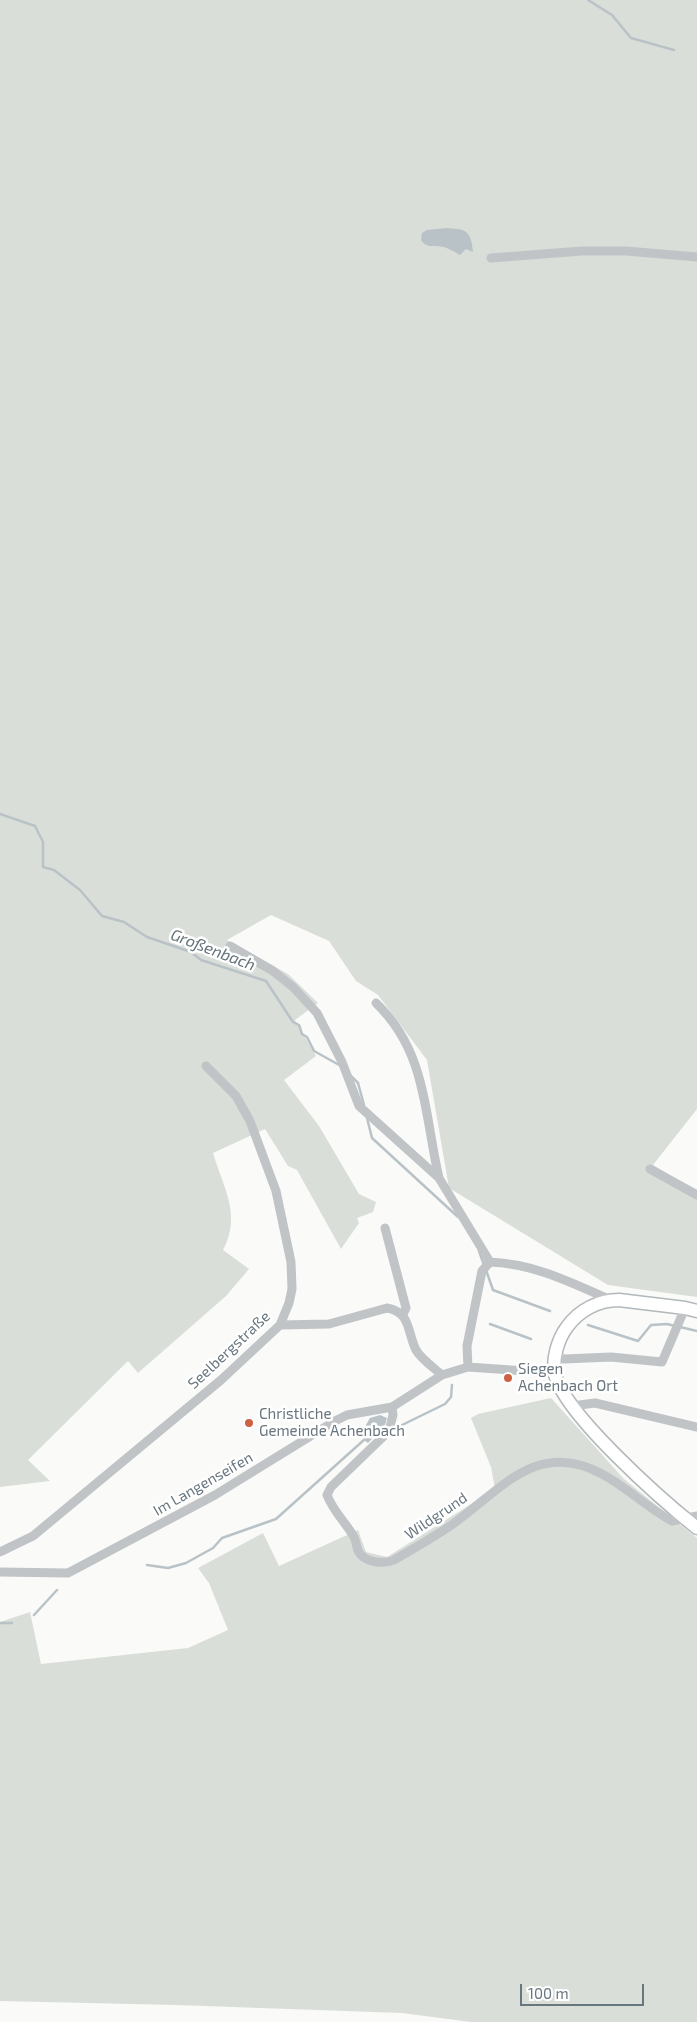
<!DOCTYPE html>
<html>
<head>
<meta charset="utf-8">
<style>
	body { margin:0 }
	#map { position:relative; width:697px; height:2022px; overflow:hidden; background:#fafaf8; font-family:"Exo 2",sans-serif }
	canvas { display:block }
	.scale { position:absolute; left:520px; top:1984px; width:124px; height:22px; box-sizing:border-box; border:2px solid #68767f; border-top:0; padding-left:6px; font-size:15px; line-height:18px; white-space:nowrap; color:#68767f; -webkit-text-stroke:4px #fff; paint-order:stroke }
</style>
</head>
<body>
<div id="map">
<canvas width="697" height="2022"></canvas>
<div class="scale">100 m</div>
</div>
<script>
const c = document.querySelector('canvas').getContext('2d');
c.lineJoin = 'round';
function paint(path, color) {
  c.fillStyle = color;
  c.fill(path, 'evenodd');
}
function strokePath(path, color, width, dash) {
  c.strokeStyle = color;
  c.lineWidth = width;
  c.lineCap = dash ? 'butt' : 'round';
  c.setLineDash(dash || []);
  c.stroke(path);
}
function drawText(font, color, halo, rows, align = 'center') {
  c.font = font + ' "Exo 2",sans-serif';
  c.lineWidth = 5;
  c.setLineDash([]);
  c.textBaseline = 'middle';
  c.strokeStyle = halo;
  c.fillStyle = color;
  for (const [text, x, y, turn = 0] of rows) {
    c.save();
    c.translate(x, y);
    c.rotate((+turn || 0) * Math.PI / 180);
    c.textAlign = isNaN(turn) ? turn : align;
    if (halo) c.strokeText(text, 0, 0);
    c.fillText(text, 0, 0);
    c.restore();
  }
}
const green = new Path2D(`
	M0,0H697V1109L653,1165L697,1192V1297L608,1285L449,1188L427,1060L378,995L356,981L329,941L271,915L227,940L288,974L318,1003L295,1020L316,1056L284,1080L319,1126L359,1194L376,1202L373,1212L357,1218L359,1223L341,1249L297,1170L288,1166L265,1129L213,1153C223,1187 242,1215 223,1250L249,1269L226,1296L138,1373L128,1361L28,1460L50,1481L0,1487Z
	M551,1398L624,1479L697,1538V2022H471L402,2013L176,2005L0,2001V1622L30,1612L41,1664L188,1648L228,1630L209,1583L198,1568L263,1533L279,1566L358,1530L366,1552L387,1557L495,1489L491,1467L471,1418L478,1414Z`);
const water = new Path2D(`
	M446,228C466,229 471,230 473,252L466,249L460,255C455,252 450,249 444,247C436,245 426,249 421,240L422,233L427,230Z
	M380,1415L387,1418L385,1425L368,1443L364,1440L363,1430L370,1418Z`);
const stream = new Path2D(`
	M588,0L612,15L631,38L674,50
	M0,814L35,826L43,842V867L54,870L80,890L102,916L124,922L147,937L191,952L201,960L266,981L293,1022L299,1025L302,1034L307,1037L314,1051L341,1066
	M350,1075L358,1083L364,1105
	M367,1118L372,1138L458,1217
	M479,1251L484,1265
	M486,1270L493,1290L550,1311
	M490,1324L531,1339
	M588,1325L638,1341L651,1325L667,1324L675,1326
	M680,1327L697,1331
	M402,1425L445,1404L451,1397L452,1385
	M147,1565L168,1568L186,1563L213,1548L222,1538L276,1519L365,1439
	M34,1615L57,1590
	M0,1623H12`);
const minor = new Path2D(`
	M491,258L582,251H626L697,257
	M230,946L273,971L293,987L317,1013L342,1062L359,1106L439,1178L490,1262
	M376,1003C427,1052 424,1114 439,1178
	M650,1169L697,1195
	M385,1228L406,1308L403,1314
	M490,1262C535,1264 570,1282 611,1300
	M280,1325L329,1324L387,1308C411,1312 407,1332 416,1350C421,1359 434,1368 442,1375
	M555,1357L564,1359L611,1357L662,1362L685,1308
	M468,1367L467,1346L482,1271L490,1262
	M572,1406L595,1403L697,1427
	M392,1407L393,1415L389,1431L331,1487L327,1495C333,1511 346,1523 354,1537C357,1543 356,1550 361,1555C369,1563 385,1564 394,1560C413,1549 434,1537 453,1524C502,1489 537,1439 602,1474C627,1487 647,1508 672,1521L697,1516
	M0,1552L33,1536L221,1380L280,1325L289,1303L292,1289L291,1262L276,1191L250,1121L236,1096L206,1066
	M0,1572L68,1573L215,1495L335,1421L347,1415L392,1407L442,1375L468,1367L555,1373`);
const secondary = new Path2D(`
	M697,1311L685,1308L619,1300C599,1300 579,1310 567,1327C558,1339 552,1359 555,1374C564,1414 663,1501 697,1528`);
const markers = [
	[508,1378,5,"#ce6043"],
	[249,1423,5,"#ce6043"]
];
const streetNames = [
	["Seelbergstraße",229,1350,-43],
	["Im Langenseifen",203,1484,-30],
	["Wildgrund",436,1516,-34]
];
const poiNames = [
	["Siegen",518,1369],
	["Achenbach Ort",518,1386],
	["Christliche",259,1414],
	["Gemeinde Achenbach",259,1431]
];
const waterNames = [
	["Großenbach",213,950,21]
];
paint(green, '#daded8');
paint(water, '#b9c3c7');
strokePath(stream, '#b9c3c7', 2.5);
strokePath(secondary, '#b2b8bc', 15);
strokePath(minor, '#c0c4c7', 9);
strokePath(secondary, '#fff', 12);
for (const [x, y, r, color] of markers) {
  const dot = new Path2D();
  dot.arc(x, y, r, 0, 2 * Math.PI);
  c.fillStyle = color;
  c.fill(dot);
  strokePath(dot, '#fff', 2);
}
drawText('15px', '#68767f', '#fff', streetNames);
drawText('15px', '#68767f', '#fff', poiNames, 'left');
drawText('italic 16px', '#637378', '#fff', waterNames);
</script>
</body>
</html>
